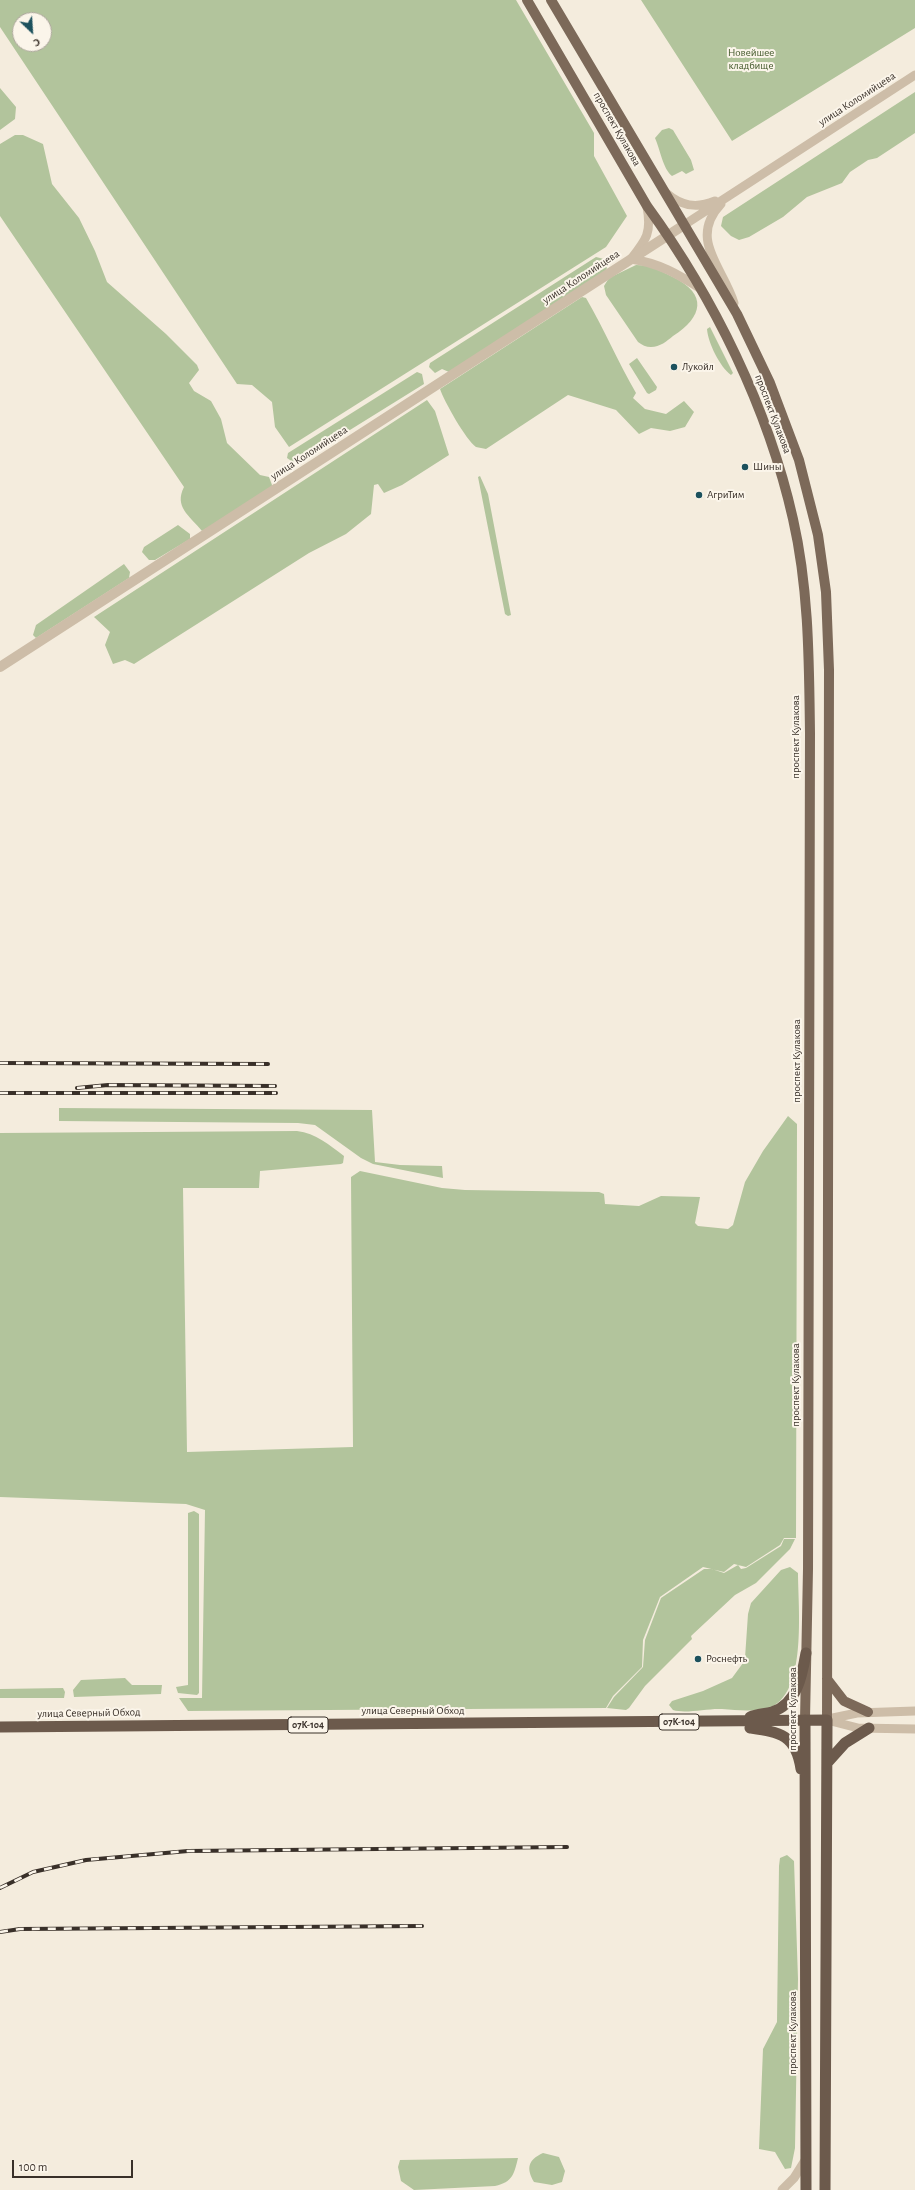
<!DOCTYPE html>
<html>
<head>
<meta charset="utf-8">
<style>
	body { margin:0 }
	#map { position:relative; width:915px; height:2190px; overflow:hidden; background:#f4ecdd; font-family:"Alegreya Sans",sans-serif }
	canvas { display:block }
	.north { position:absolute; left:12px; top:12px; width:40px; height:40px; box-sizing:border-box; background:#fbf5ea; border:1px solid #ada69d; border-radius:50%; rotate:155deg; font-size:11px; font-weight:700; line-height:16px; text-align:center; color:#393029 }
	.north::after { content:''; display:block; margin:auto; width:14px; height:18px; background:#1c515d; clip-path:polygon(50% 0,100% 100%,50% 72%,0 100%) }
	.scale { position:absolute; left:12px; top:2160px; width:121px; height:18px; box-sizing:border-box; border:2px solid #393029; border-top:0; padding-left:5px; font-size:12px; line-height:14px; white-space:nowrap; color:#393029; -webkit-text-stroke:3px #fbf5ea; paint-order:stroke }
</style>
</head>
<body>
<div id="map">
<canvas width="915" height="2190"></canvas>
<div class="north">С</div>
<div class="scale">100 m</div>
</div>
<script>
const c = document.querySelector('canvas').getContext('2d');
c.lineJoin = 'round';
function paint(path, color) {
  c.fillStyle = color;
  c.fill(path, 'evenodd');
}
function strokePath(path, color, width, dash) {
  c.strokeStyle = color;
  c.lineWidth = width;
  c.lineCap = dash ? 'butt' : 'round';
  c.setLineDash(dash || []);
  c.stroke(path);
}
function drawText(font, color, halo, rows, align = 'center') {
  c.font = font + ' "Alegreya Sans",sans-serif';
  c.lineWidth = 4;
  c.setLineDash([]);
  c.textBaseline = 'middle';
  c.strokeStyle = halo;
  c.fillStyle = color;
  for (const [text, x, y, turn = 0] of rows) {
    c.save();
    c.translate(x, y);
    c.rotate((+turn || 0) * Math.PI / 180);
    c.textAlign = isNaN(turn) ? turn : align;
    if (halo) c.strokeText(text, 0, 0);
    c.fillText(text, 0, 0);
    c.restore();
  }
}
const green = new Path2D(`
	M0,0H516L594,133V156L627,216L606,247L289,447L275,427L272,402L252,385L237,384L0,27ZM20,20H44V44H20Z
	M641,0H915V28L732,141Z
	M0,88L16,107L15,119L0,130Z
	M915,92V133L877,158L868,160L850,172L842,183L807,197L783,217L749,237L739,240L731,236L721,226L723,217Z
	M669,128L673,130L691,160L694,170L686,174L682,171L672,176C663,169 660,149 655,138L662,130Z
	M15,135H23L43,144L52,184L79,218L95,251L107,282L166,334L197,365L199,370L189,383L194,391L211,401L221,419L227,443L260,475L269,477L272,485L271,490L202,531C189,515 174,507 184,487L0,216V144Z
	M596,257L604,259L607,268L604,273L449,372L442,369L435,373L429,367L430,363Z
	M636,265C650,265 660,271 673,277C708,294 703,317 673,336C667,341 660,347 651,347C646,347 642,345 638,342L606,295L604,286L609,278Z
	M582,297L586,298C604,329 618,362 636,393L633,398L645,409L666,414L684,401L694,412L685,427L670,431L651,428L639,434L616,410L568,395L486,449C483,448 479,448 476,447C466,440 444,401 440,389Z
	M710,327L733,373L731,375C720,367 708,343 707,329Z
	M637,358L657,387L656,390L649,394L647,393L629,364Z
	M417,372L422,374L424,384L300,461L293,462L287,458L288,453Z
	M427,400L435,411L449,455L402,485L384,493L378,484L374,485L371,514L346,534L309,553L134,664L125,660L113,664L105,645L110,632L94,617Z
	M480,476L488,494L511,615L508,616L505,614L478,477Z
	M178,525L190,534V539L155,560H149L142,552L144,547Z
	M124,564L130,572L129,578L36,638L33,635L36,625Z
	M59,1108L372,1110L375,1162L400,1165L442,1166L443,1178L373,1164L361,1158L315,1125L298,1123L59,1121Z
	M788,1116L797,1124L796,1538H784L780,1545L746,1567L734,1564L724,1572L703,1567L660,1597L643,1640L642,1667L613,1696L606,1708L188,1711L179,1698H202L205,1510L186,1504L0,1497V1133L297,1131C316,1133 329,1145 344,1156L343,1163L341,1164L260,1171L259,1188H183L187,1452L353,1447L351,1177L360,1171L442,1188L465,1190L599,1192L604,1194L605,1204L639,1206L661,1196L700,1197L695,1223L698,1226L728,1229L733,1225L745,1182L763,1151Z
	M194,1511L199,1514V1693L197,1695L178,1693L176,1687L188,1685V1513Z
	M784,1539H795L790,1549L756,1583L735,1595L691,1636L692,1639L645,1686L629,1708L626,1710L607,1708L614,1697L643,1667L645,1640L661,1598L704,1569H712L724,1573L738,1565L741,1569L746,1568L781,1546Z
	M790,1567L798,1573C798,1607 808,1696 768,1708C753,1712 737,1710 722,1709C708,1708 686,1714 673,1710L669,1705L672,1701L703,1691L732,1678L743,1663L745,1658L748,1614L751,1603L781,1570Z
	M125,1678L132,1685H162L161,1694L74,1697L73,1690L81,1680Z
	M63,1688L65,1692L64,1698H0V1689Z
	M787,1855L794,1861L798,1979L795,2148L791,2168L785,2169L775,2152L759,2149L763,2049L777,2022L779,1866L780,1858Z
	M543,2153L559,2157L565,2171L562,2182L552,2185L534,2182C526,2168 528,2160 543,2153Z
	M518,2158C514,2174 513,2182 495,2186L414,2190L401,2181L398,2167L400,2160Z`);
const minor = new Path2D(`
	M666,193C681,206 696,209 715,201
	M721,204C688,239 723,267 734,303
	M647,207C652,233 646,240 631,259C659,263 678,274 701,289
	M684,225L915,75
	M828,1719L857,1713L915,1711
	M827,1720L858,1728L915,1729
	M782,2190L794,2178L806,2159`);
const tertiary = new Path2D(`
	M0,667L684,225`);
const primary = new Path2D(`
	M527,0L647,206C714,298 768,408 793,519C809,589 809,661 810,733L808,1569L805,1720
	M551,0L737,314L770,383L799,460L818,535L826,592L829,670L827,1720
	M827,1679L844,1701L868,1712`);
const trunk = new Path2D(`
	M750,1717C757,1714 765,1714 772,1712C797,1704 802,1676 806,1653
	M805,1720L806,2190
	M0,1727L827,1720L825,2190
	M750,1728C779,1732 796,1734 801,1769
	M827,1763L845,1743L869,1728`);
const rail = new Path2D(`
	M0,1063L268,1064
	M77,1088L108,1085L275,1086
	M0,1093H276
	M0,1888L33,1872L86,1860L188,1851L567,1847
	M0,1932L20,1929L422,1926`);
const markers = [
	[674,367,4,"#1c515d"],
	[745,467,4,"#1c515d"],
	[699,495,4,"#1c515d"],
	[698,1659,4,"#1c515d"]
];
const shields = [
	[679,1722,40],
	[308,1725,40]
];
const shieldNames = [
	["07К-104",679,1722],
	["07К-104",308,1725]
];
const parkNames = [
	["Новейшее",751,53],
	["кладбище",751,66]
];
const streetNames = [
	["улица Коломийцева",857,99,-33],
	["проспект Кулакова",617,129,60],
	["улица Коломийцева",581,277,-33],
	["проспект Кулакова",773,414,69],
	["улица Коломийцева",309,453,-33],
	["проспект Кулакова",796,737,-90],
	["проспект Кулакова",797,1061,-90],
	["проспект Кулакова",796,1385,-90],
	["проспект Кулакова",793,1709,-90],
	["улица Северный Обход",413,1711],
	["улица Северный Обход",89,1713,-1],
	["проспект Кулакова",793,2033,-90]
];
const poiNames = [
	["Лукойл",682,367],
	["Шины",753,467],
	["АгриТим",707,495],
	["Роснефть",706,1659]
];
paint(green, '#b2c49c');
strokePath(minor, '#cdbda8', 9);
strokePath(tertiary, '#cdbda8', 10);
strokePath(primary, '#7c6959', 10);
strokePath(trunk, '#6c5a4c', 11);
strokePath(rail, '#393029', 4);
strokePath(rail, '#fbf5ea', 2.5, [8]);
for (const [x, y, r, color] of markers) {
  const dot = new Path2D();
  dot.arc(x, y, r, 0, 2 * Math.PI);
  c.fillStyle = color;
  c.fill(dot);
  strokePath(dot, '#fbf5ea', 1.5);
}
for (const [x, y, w] of shields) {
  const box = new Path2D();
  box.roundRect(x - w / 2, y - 8, w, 16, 3);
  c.fillStyle = '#fbf5ea';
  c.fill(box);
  strokePath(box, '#393029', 1);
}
drawText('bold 10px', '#393029', null, shieldNames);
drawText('11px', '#43592b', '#fbf5ea', parkNames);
drawText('11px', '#393029', '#fbf5ea', streetNames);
drawText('11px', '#393029', '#fbf5ea', poiNames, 'left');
</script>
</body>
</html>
